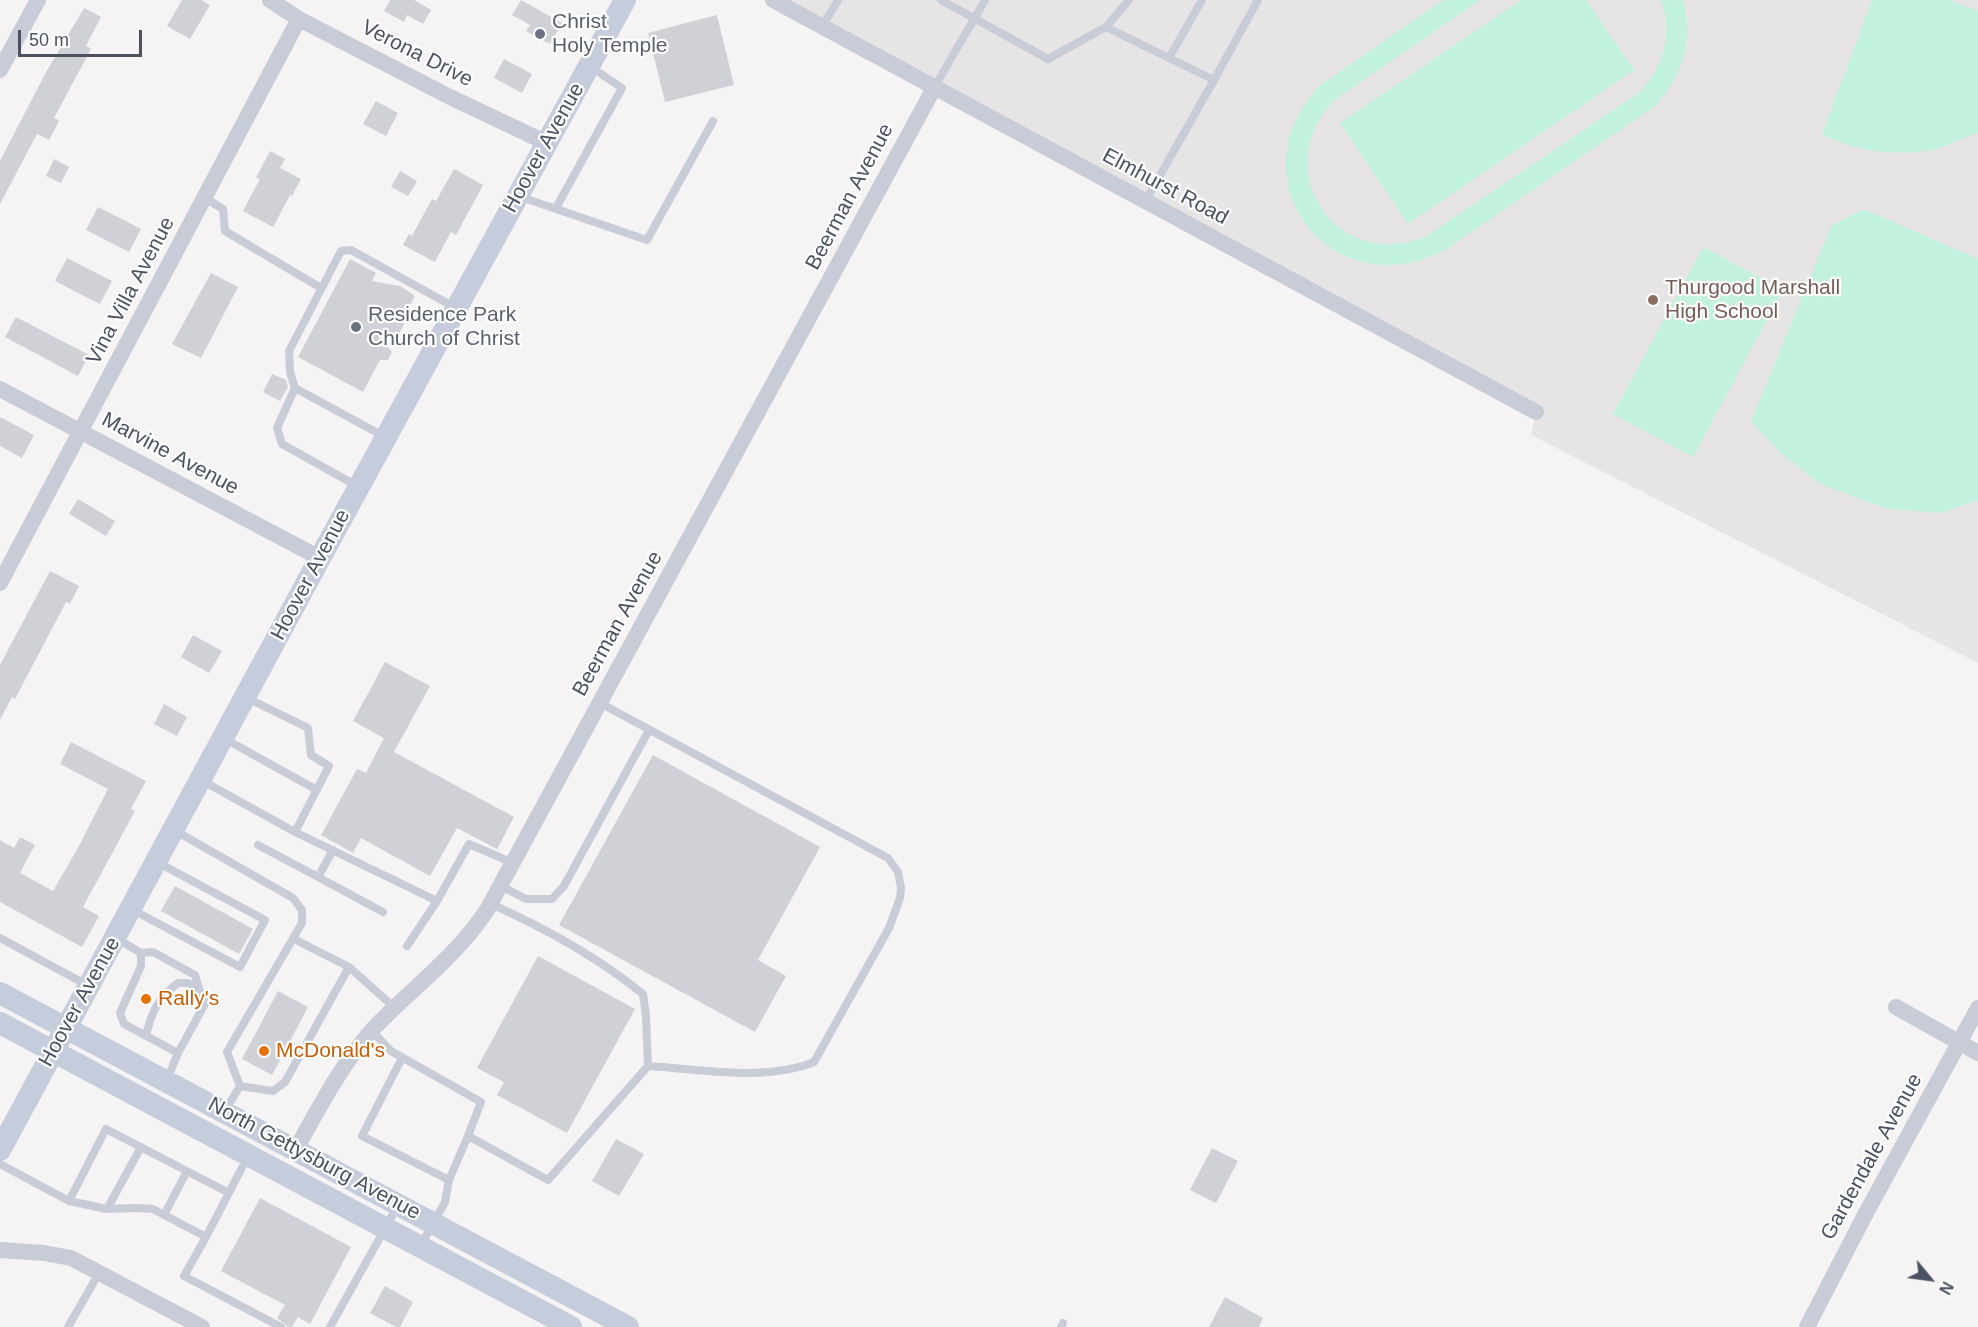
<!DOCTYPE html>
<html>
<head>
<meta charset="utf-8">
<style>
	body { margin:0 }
	#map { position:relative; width:1978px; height:1327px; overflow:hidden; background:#f5f3f3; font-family:Arial,sans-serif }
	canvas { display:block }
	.north { position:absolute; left:1900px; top:1249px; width:60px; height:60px; -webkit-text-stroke:4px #fff; paint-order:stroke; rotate:119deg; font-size:16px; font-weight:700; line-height:24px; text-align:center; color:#4a5161 }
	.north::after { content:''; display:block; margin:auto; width:21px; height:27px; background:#4a5161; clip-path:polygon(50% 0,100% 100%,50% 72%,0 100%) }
	.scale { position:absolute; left:18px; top:30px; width:124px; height:27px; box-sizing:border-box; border:3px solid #4a5161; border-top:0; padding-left:8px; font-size:18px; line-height:21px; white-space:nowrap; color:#4a5161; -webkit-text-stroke:4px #fff; paint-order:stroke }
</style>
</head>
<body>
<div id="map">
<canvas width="1978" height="1327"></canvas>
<div class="north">N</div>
<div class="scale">50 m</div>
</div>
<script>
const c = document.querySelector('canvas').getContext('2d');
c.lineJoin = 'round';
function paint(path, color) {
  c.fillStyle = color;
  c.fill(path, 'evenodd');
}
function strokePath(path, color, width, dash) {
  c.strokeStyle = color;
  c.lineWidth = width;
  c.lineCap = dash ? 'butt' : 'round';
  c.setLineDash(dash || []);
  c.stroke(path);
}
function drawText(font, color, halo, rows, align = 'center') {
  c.font = font + ' Arial,sans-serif';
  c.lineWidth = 4.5;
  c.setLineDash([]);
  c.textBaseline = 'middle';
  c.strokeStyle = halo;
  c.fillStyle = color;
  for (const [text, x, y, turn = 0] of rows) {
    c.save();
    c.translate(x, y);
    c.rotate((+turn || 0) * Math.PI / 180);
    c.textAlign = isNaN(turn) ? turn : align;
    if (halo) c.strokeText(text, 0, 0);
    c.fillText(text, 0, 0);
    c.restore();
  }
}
const education = new Path2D(`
	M773,0H1978V663L1531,435L1536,412Z`);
const green = new Path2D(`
	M1443,0H1480L1333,101C1269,171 1335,272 1425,237L1640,92C1664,66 1673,34 1661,0H1683C1694,41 1682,76 1654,107L1448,248C1334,312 1231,181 1319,86Z
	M1521,0H1586L1634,70L1408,224L1340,123Z
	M1872,0H1949L1978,11V131L1975,134C1961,139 1945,147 1931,150C1894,156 1855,152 1822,134Z
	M1864,209L1978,259V500L1941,513L1887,509L1820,484L1781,453L1751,422L1831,226Z
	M1703,247L1783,290L1693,457L1613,414Z`);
const building = new Path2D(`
	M182,0H201L210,5L190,39L167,26Z
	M390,0H414L431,10L423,24L407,15L404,22L384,11Z
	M521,0L562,23L550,44L526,31L530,25L512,15Z
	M84,8L101,17L86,46L91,49L54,118L59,121L49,140L37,134L0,204V161L45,74Z
	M717,15L734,85L665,102L648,33Z
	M504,59L532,74L522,93L494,78Z
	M376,101L398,113L386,136L363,124Z
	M270,151L285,159L280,168L301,179L292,196L290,195L273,227L243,211L260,179L256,178Z
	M54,159L69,167L61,183L46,176Z
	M454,169L483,185L456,235L451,232L435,262L403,245L409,234L412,236L432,199L436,201Z
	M400,171L417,181L408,196L391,187Z
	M98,207L141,229L129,252L86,230Z
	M67,258L112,281L100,304L55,281Z
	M350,259L376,273L372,281L400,286L415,296L402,319L404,324L398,336L379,337L392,352L388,360H380L363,392L298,357Z
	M211,273L238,287L201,358L172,344Z
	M16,317L89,355L78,376L5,337Z
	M272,374L286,380L288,387L280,401L263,392Z
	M0,417L34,435L22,458L0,446Z
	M78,499L115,521L106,536L69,514Z
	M50,571L79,586L70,604L66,602L15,699L12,697L0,720V665Z
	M193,635L222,651L209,673L181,657Z
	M385,662L430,686L394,752L514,817L497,849L457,828L430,876L361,838L353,853L321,835L357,769L366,773L384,738L353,721Z
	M164,704L187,717L177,736L154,724Z
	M71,742L146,781L131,809L135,811L83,907L99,916L82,947L0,902V840L14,848L20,837L35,845L20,873L53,891L79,846L108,789L60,764Z
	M653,755L820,847L758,960L786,976L755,1032L559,925Z
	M175,886L253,929L239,954L161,911Z
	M538,956L635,1009L567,1133L497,1095L504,1082L477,1068Z
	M278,991L308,1007L272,1075L242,1059Z
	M616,1139L644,1154L619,1196L592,1181Z
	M1212,1148L1238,1161L1216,1203L1190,1190Z
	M260,1198L351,1247L310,1324L298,1317L292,1327L287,1326L277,1318L285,1305L221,1271Z
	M385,1286L413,1302L400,1327H396L370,1313Z
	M1225,1297L1263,1318L1259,1327H1209Z`);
const lane = new Path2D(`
	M941,0L1048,59L1106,27L1129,0
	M822,27L838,0
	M1106,27L1214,80L1258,0
	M1169,58L1202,0
	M934,88L985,0
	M518,196L647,240L713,121
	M205,198L223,209L225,231L321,288
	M1145,202L1214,80
	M556,208L622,88L591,67
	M295,388L277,428L282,444L357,486
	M385,437L295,388L290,372L289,351L341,251L351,250L456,308
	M245,697L308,728L311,755L329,766L295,832L437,901L469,844L513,863
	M225,739L317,790
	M201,780L295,832
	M174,830L293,898L302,910V923L227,1052L240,1086
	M258,845L318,877
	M333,850L318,877L383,912
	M501,886L526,899H552L564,886L649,730
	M491,904C545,928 596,956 643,994L646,1016L648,1066
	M131,909L240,967L265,920L157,862
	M0,938L87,985
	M116,938L141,953L153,952L195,975L199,989L206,1002L178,1053L167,1080
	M294,939L349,967L395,1008
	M407,946L437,901
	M141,953V966L120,1013L124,1024L178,1053
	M372,1031L391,1051L481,1102L468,1136
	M146,1036C151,1012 159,997 178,983H188L199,989
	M402,1058L362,1136L449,1180
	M240,1086L273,1091L285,1082L349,967
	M225,1111L240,1086
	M0,1164L69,1201L107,1209L135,1208L153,1209L206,1237L248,1156
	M69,1201L106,1129L229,1193
	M107,1209L141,1147
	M164,1215L187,1171
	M206,1237L184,1276L281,1327
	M420,1247L445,1202L449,1180L468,1136L548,1180L648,1066C701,1069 764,1082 814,1062L889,928L900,898L901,888L898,872L888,858L600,703
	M68,1327L99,1273
	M330,1327L397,1207
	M1061,1327L1063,1323`);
const street = new Path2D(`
	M270,0L299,19L450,97L547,143
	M773,0L1536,412
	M0,70L38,0
	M0,389L320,558
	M0,583L299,19
	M1896,1007L1978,1053
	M296,1149C319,1108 341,1065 373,1029C411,989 456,957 487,910L934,88
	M0,1250L44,1253L71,1258L202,1327
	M1807,1327L1866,1213L1978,1008`);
const secondary = new Path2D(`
	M0,993L628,1327
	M0,1023L571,1327
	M0,1150L320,558L625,0`);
const markers = [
	[540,34,6,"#6b7280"],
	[1653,300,6,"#8d6e63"],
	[356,327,6,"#6b7280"],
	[146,999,6,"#e8710a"],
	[264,1051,6,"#e8710a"]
];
const worshipNames = [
	["Christ",552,22],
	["Holy Temple",552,46],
	["Residence Park",368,315],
	["Church of Christ",368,339]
];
const streetNames = [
	["Verona Drive",417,54,27],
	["Hoover Avenue",544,148,-61],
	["Elmhurst Road",1165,187,28],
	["Beerman Avenue",850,197,-62],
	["Vina Villa Avenue",131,291,-62],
	["Marvine Avenue",170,454,28],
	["Hoover Avenue",311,575,-62],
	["Beerman Avenue",618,624,-61],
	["Hoover Avenue",80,1002,-61],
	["Gardendale Avenue",1872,1157,-61],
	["North Gettysburg Avenue",314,1159,28]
];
const educationNames = [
	["Thurgood Marshall",1665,288],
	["High School",1665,312]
];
const foodNames = [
	["Rally's",158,999],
	["McDonald's",276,1051]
];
paint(education, '#e6e4e5');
paint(green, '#c2f2dd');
paint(building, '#cfd1d7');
strokePath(lane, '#c7ccd7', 8);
strokePath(street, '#c7ccd7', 16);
strokePath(secondary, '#c5ccdb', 22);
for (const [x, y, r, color] of markers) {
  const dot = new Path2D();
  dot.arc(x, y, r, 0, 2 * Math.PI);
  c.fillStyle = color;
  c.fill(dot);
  strokePath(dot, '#fff', 2);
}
drawText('21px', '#5b616d', '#fff', worshipNames, 'left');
drawText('21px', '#4a5161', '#fff', streetNames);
drawText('21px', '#785e54', '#fff', educationNames, 'left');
drawText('21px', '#c56008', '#fff', foodNames, 'left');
</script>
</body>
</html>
